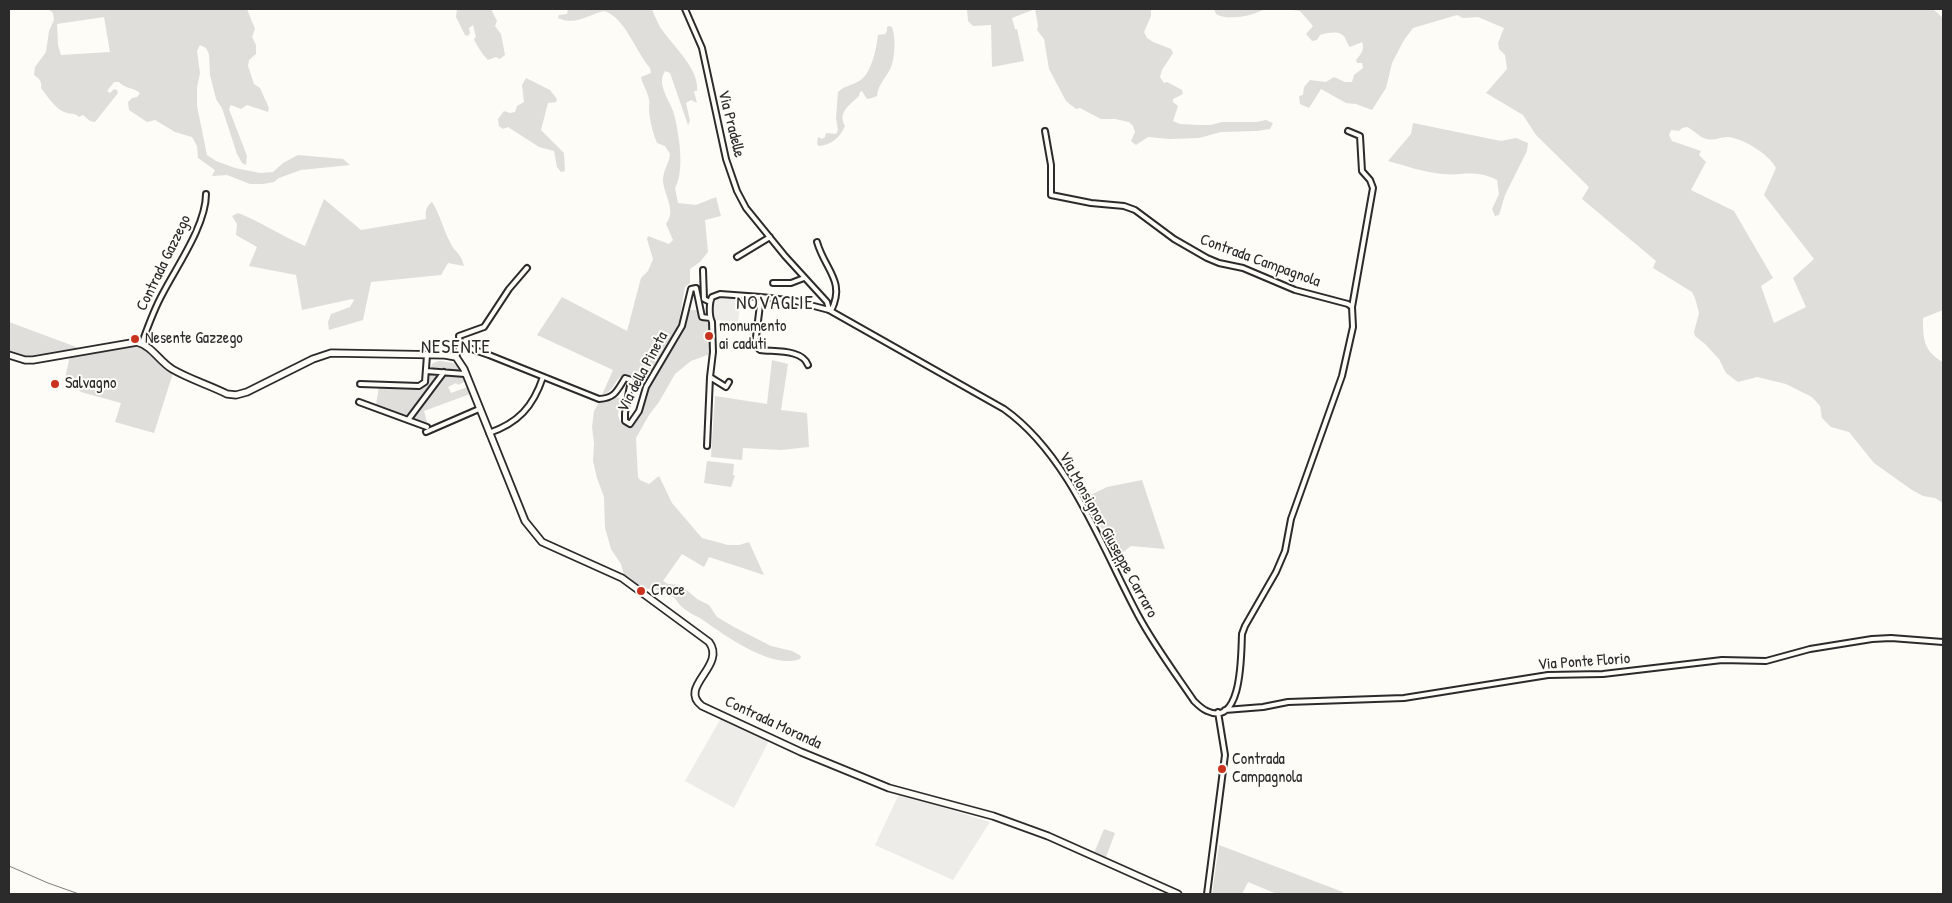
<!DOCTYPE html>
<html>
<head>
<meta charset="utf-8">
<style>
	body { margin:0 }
	#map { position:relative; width:1952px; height:903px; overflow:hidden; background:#fdfcf7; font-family:"Patrick Hand",sans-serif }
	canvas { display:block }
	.frame { position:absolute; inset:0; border:10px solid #2b2b2b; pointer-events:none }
</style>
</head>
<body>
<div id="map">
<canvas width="1952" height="903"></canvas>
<div class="frame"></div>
</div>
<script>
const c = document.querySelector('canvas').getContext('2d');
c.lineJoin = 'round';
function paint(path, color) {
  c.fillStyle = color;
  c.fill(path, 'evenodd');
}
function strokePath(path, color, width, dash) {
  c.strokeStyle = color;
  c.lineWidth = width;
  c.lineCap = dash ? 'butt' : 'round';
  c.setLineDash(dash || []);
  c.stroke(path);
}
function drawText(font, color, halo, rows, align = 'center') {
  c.font = font + ' "Patrick Hand",sans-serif';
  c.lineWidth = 4;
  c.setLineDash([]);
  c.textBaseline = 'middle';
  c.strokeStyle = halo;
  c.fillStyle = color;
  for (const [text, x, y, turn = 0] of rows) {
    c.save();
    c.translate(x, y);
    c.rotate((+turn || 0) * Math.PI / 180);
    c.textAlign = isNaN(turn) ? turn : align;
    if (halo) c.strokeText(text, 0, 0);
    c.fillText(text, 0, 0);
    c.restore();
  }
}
const built = new Path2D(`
	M716,297L741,299L738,322L714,320L713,300Z
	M721,718L770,739L734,808L685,781Z
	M899,794L990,822L953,880L875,845Z`);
const green = new Path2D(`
	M48,9H247L255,29L252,37L256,45V54L249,60L248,66L254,84L260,88L269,108L268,112L247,105L241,109L231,105L229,109L247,156L246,165L242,163L237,154L222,108L216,99L210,75L209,54L206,48L200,45L197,51L200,73L197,88V106L207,155L216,161L235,168L260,173L273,172L283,163L298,155L343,159L350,165L301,170L279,178L274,182L263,184H250L227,175L212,176L215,170L198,158L197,146L192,137L175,132L155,120L147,122L129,110L128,102L132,98L137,97L140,93C133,87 125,89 119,82H114L107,91L110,93L114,89L117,90L118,93L95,122L90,121L83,115L79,117C74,112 70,115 64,112C54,107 48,97 41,88C42,82 40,79 34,75L35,67L46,52L49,31L54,20L53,13ZM104,17L110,52L61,55L58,45L57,24Z
	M457,9H491L497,21L495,26L501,34L505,55L500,59L496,57L488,60C484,56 476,45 474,39L476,37L473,25L469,28L470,33L468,36L465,35L456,17Z
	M568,9H652C654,15 657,21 660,27C671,44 700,69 697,91H694L697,103L691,100L686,103L690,121L688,125L670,73L665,71C656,85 670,100 674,114C679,133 685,171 675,188L678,203L696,205L716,197L721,216L705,220L708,252L700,262L690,269V283L685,287L679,322L675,334L644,381L623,375C613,381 614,392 602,395L613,370L537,335L562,297L627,331L641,278L648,271L653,259L647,239L648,236L669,244L673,240L666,224C677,210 664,196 663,181C663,169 669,165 670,154L665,146L657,143C653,134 649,118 649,108C649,102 650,105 649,100C648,92 643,86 641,77L651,73L650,68C636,52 624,16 604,11C587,15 576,26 558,18L559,15L567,14Z
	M967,9H1151V16L1144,32L1147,38L1153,42L1171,49L1173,53L1162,70L1160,77L1164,83L1167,82L1182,90L1183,94L1173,99V102L1178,106L1173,121L1180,124L1199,125H1211L1222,122H1256L1266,120L1273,123L1270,129L1257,131L1221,132L1199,138L1169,139L1148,137L1136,145L1131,141L1135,132L1133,126L1129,122L1115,119H1101L1080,108L1076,109L1066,101L1049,69L1044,39L1037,30L1038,25L1035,9L1012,18L1015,29H1017L1024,61L992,67L991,25L973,26L968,21Z
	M1214,9H1264C1254,16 1226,21 1216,14Z
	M1285,9H1933L1943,18V310L1923,318C1923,338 1923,351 1943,362V503L1935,498L1923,496L1912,490L1874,463L1849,432L1831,427L1822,418L1820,406L1812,397L1786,384L1757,377L1738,382L1726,373L1719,359L1705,344L1695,336L1694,332L1699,313L1695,298L1692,292L1653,268L1656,261L1582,199L1589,187L1536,135L1523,115L1486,93L1507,69L1505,55L1499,49L1498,43L1504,28L1478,17L1463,18L1457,15L1413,28L1404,40L1392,63L1386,88L1372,110L1356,104L1346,103L1321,89L1309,108L1300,104L1299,96L1303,95L1304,87L1310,80L1326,82L1334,77L1345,82H1352L1354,75L1363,68L1362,63H1357L1356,60C1361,54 1365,50 1362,42L1350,47C1348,45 1347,42 1346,40C1342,29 1328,33 1320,35L1317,40L1312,41L1306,34L1313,26L1300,11ZM1687,127C1694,130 1700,138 1707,139C1714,141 1720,137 1727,137C1743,138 1769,154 1776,168L1764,195L1814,259L1793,278L1806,307L1774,323L1761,286L1773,278L1734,211L1691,190L1706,162L1699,155L1701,151L1672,141L1669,135L1671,130L1679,131L1682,128Z
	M889,26L892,27C896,38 895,57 891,67C887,77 878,84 877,96L872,98L867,99L862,91L860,92L859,96C850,105 837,112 845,126C840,137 832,145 819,146L817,144L818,137L822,139L825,137L826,133L836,134L838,130L836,118L838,92C845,85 855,85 862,79C872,71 877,46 878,35L885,34L887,31V27Z
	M526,78L550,90L557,99L556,102L548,103L541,130L564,153L565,171L561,172L557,167L554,151L539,147L508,127L503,129L499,126L498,119L504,111L510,113L515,112L517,106L524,102L522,85Z
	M1413,123L1501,141L1516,138L1528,143L1527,151L1505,195L1499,215L1495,216L1492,209L1499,194L1497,180C1474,169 1465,176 1442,174C1423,172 1406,166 1388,161L1411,134Z
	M324,199L361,230L426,219C425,213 426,206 432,202C440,214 443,229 450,242C454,252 461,252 464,266L448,263L441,275L371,282L363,320L329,330L328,322L331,314L350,307L354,300L352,299L302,310L296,275L249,266L257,247L236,235L237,224L232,216L238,213C261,222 282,236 305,246Z
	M688,310H697C700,317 702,322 710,323L715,321L710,354L691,361L675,374L659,402L649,415L636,438L638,477L640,480L649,484L659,476L672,503L702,538L728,545H739L749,542L764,575L709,557L704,567L682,554L663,581L668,584L681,585L697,599L709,605L717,617L734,627L771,646L792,651L801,656L800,659C771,670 723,634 700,618C694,615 688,612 683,608C679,605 677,600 673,597C664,590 650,587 640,590L625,579L621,564L611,549L605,528L604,497L597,478L593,461L594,443L592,427L594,411L600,401L612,397L620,398L618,415L620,421L629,423C639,414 639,400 645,388C661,362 683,341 688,310Z
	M9,322L79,348L27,356L9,350Z
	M138,345L173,373L154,433L115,422L121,403L81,392L65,378L70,356Z
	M772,360L788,364L781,410L807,413L809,447L781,450L743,448L742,460L711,457L715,396L767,404Z
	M439,361C459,363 458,364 466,381L458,385L456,383L448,387L451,393L467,387L470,394L424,411L428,425L376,405L379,386L421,388C433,382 426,372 433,363Z
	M707,461L734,464L733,475L735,476L731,487L704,483Z
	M1142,480L1165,549L1131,546L1118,556L1084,498L1107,487Z
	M1104,829L1115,833L1106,857L1094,853Z
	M1219,845L1343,892L1342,894H1277L1248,882L1242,894H1212Z`);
const stream = new Path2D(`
	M9,866L48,883L79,894`);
const street = new Path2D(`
	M685,9L702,48L726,159L737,191L746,208L785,256L827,302L829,310
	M1348,131L1360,136L1362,171L1370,180L1373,188L1352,307
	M817,242C825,270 846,281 831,311
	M737,257L770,237
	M703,270L704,299L710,302
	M773,283H791L804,278
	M761,297L755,345L760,350C775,352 802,349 808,365
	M142,343C148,326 154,309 163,293C177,266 206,225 206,194
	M460,345L489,355L599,399C615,398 617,391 625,378L631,380L625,413V421L630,424L639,411L646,387L682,326L691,289L696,288L702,317L710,318
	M456,357L460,345L459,336L484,327L509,289L527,268
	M426,371L465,374
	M710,377L713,352L712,322C709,316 709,303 712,297L720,294L761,297L795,301L829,310L1004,409C1069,455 1101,546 1138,615C1154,645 1175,673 1194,701C1198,705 1202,709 1207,711C1243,728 1241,652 1242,634L1245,626L1276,572L1285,551L1291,519L1342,376L1353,327L1352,307L1348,304L1295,290L1243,268L1219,263L1207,258L1174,239L1135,210L1124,206L1091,203L1051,195V165L1045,131
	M360,384L419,386L425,382L427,355
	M359,402L427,427
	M408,420L444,372
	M426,432L479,409
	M489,433C518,423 533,407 543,377
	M707,446L710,377L726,387L729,382
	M1225,710L1263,707L1288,702L1404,698L1548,675L1603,674L1722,660L1766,661L1810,649L1872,639L1891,638L1943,642
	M1207,894L1225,755L1218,712`);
const secondary = new Path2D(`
	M9,355L25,360H33L137,342C152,346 159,361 172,369C189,379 209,385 227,394L236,395L247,392L313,359L331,353L445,355L456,357L464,369L525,521L542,542L622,578L709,642C727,666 677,687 702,706L801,752L889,788L993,816L1048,836L1178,894`);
const markers = [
	[709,336,5,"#c8321e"],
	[135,339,5,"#c8321e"],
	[55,384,5,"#c8321e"],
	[641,591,5,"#c8321e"],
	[1222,769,5,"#c8321e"]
];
const streetNames = [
	["Via Pradelle",731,124,76],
	["Contrada Campagnola",1260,261,20],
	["Contrada Gazzego",164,263,-64],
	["Via della Pineta",643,372,-62],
	["Via Monsignor Giuseppe Carraro",1108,535,61],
	["Via Ponte Florio",1584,662,-4],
	["Contrada Moranda",773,723,25]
];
const poiNames = [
	["monumento",719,327],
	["ai caduti",719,345],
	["Nesente Gazzego",145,339],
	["Salvagno",65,384],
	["Croce",651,591],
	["Contrada",1232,760],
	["Campagnola",1232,778]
];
const quarterNames = [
	["NOVAGLIE",775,304],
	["NESENTE",456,348]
];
paint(built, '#edece8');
paint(green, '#dfdeda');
strokePath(stream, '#7e7d7b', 1);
strokePath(street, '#2b2b2b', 8);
strokePath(secondary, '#2b2b2b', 9);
strokePath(street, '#fdfcf7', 4);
strokePath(secondary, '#fdfcf7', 5.5);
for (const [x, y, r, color] of markers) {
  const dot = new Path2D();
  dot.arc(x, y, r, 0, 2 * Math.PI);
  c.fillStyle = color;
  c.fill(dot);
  strokePath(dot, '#fdfcf7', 2);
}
drawText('16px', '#2b2b2b', '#fdfcf7', streetNames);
drawText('16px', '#2b2b2b', '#fdfcf7', poiNames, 'left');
c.letterSpacing = '1px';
drawText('19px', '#2b2b2b', '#fdfcf7', quarterNames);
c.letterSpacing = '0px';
</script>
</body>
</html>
